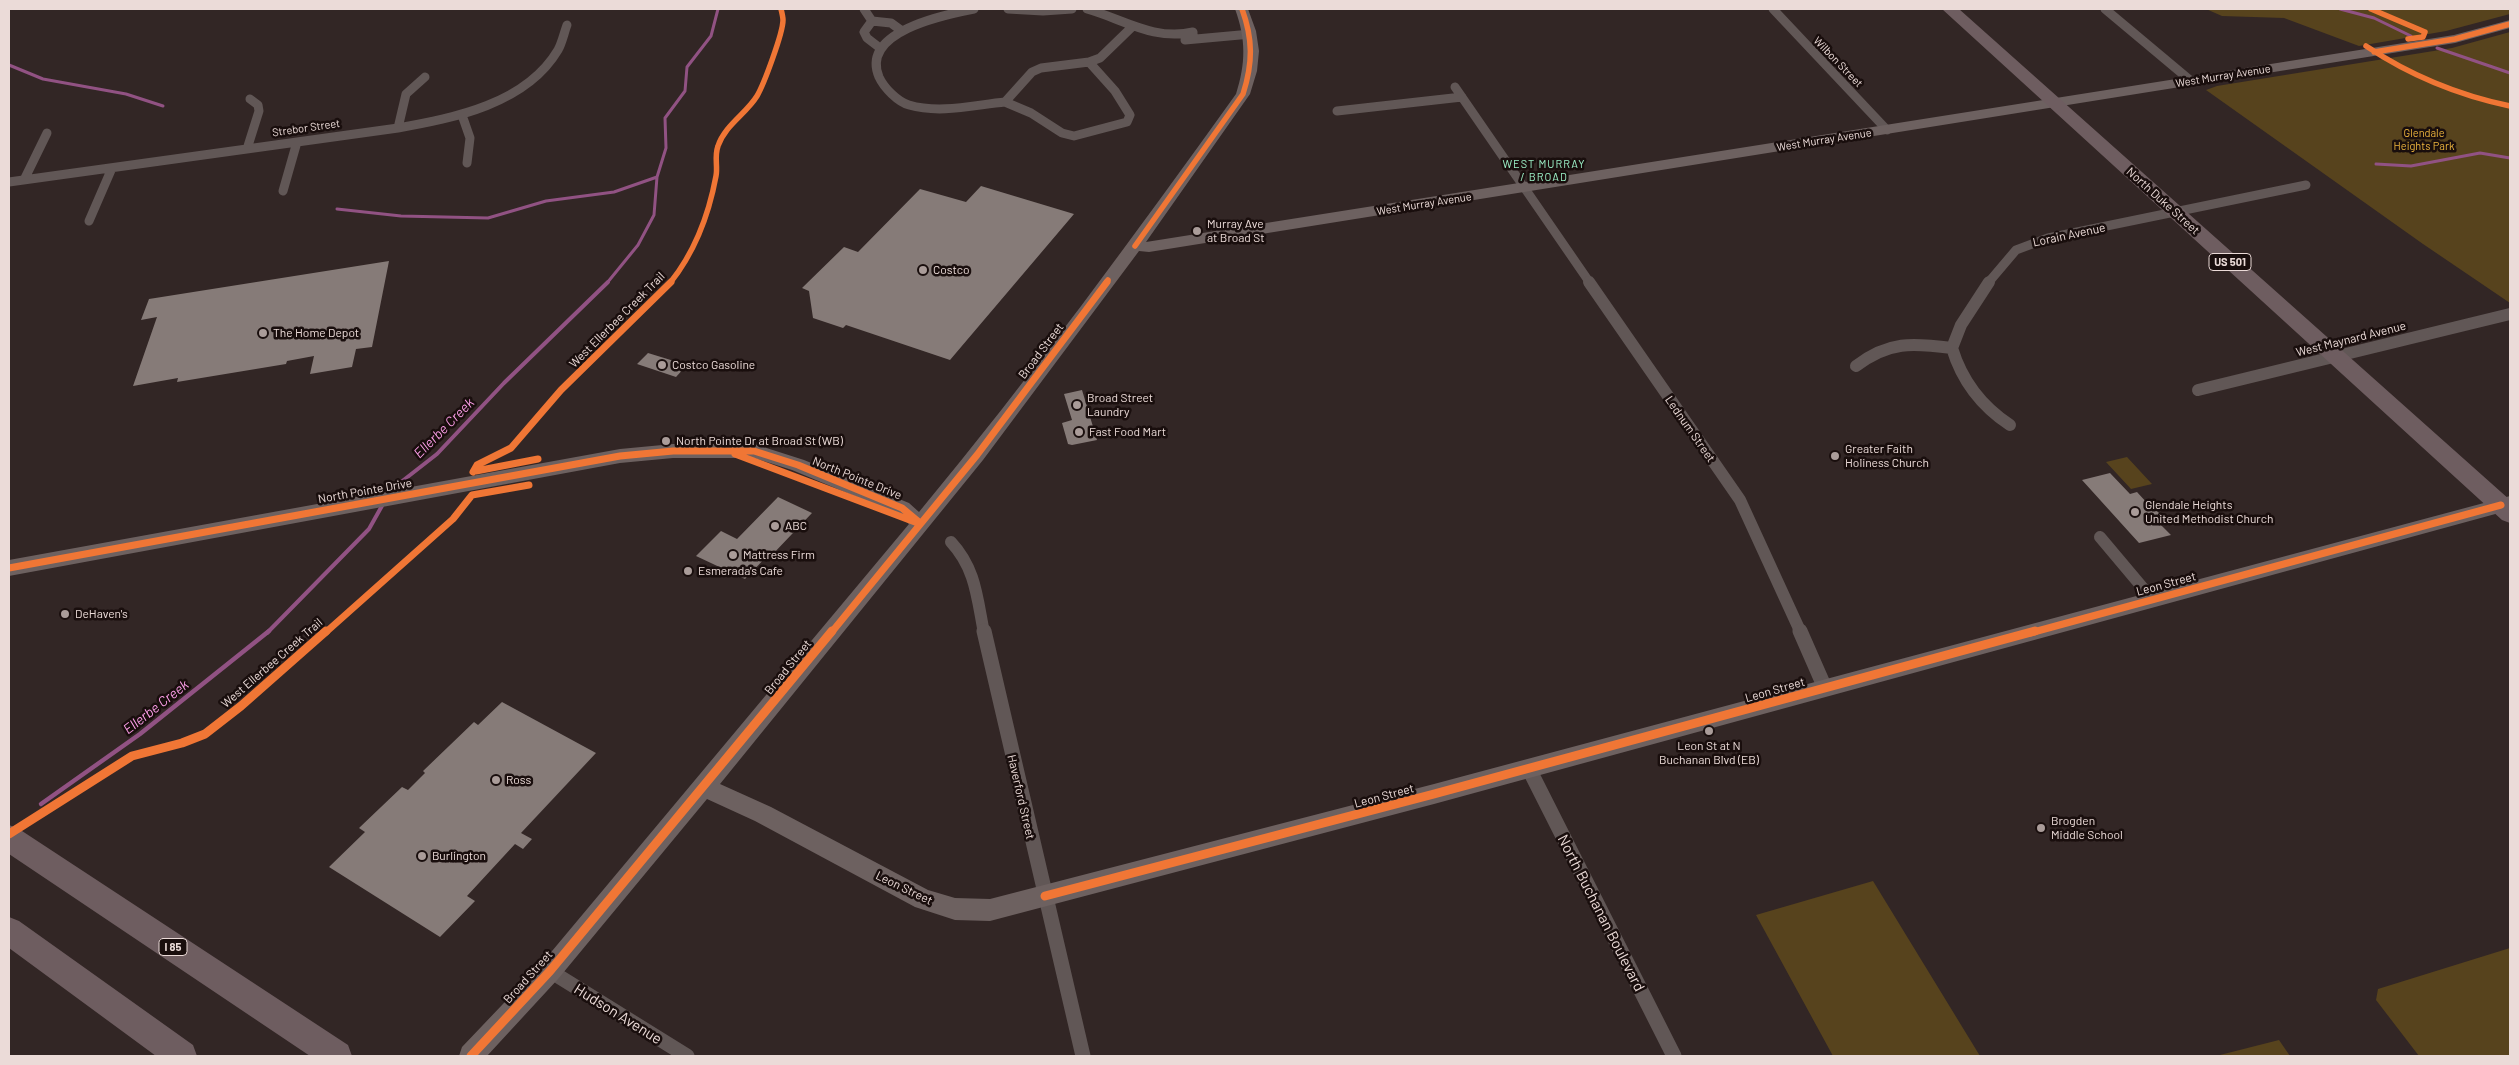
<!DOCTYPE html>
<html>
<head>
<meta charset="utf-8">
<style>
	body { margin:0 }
	#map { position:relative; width:2519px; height:1065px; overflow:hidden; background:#322625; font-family:Barlow,sans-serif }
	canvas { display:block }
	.frame { position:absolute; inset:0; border:10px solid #ebdbd8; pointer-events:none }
</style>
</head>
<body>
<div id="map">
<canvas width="2519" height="1065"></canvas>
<div class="frame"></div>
</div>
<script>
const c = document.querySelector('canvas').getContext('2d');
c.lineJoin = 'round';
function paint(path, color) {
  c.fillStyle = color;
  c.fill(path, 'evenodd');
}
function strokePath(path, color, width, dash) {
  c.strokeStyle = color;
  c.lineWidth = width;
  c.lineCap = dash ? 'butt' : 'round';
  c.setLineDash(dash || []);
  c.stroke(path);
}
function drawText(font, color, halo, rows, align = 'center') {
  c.font = font + ' Barlow,sans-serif';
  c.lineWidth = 5;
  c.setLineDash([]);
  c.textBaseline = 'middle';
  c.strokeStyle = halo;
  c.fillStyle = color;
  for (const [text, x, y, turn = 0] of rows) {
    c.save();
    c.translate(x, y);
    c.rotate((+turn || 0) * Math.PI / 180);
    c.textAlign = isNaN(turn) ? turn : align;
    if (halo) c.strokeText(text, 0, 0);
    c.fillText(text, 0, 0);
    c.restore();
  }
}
const green = new Path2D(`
	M2206,9H2510V14L2446,31L2359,46L2284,18L2222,16Z
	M2510,32V303L2423,244L2206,90L2217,86L2452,48Z
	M2127,457L2152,484L2131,489L2106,462Z
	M1873,881L1980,1056H1833L1756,915Z
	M2510,948V1056H2419L2376,1000L2378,989Z
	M2279,1040L2290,1056H2216Z`);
const streamFar2 = new Path2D(`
	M2340,9L2374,18L2411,36
	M2437,48L2510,73
	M9,65L43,79L126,94L163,106
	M2376,164L2411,166L2480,153L2510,158
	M337,209L401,216L488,218L546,201L614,192L657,177
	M607,283L638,245L654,215L657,177L666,148L665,118L685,91L687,67L711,36L718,9`);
const streamFar1 = new Path2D(`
	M391,493L396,486L437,454L504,383L608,282
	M267,633L369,529L383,504`);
const stream = new Path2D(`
	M41,804L140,734L269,631`);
const building = new Path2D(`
	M981,186L1074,214L950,360L846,325L843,328L813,318L809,291L802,288L844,247L858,252L920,189L966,202Z
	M389,261L372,347L356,349L352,367L310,374L314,356L287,361L286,364L177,382L178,378L133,386L157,317L141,320L149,299Z
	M648,353L687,365L676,377L637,364Z
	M1082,390L1097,440L1072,445L1068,444L1062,423L1072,420L1064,394Z
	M2110,473L2130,494L2137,492L2148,504H2151L2165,520L2158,522L2171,535L2139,543L2082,480Z
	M778,497L812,513L772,555L769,554L745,579L696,556L721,531L737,539Z
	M502,702L596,753L521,833L532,839L523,849L515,844L467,896L475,901L440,937L329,867L365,832L359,828L402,787L408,790L425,773L423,771L474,722L478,725Z`);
const streetFar2 = new Path2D(`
	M864,9L872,21L864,32L867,38L880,48
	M974,9C943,15 860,32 879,77C884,88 898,102 909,105C940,114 974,105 1005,102L1032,72L1041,68L1089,62L1100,58L1133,26
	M1008,9L1043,11L1072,9
	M1087,9C1123,19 1154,41 1193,32V39
	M1773,9L1887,130
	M2105,9L2191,81
	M872,21L891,23L902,31
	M1185,40L1251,34
	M1455,87L1590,283
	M1005,102L1031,113L1062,133L1074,136L1127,122L1130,115L1115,91L1089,62
	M1337,111L1462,97
	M462,115L470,138L467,163
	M398,128L406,94L425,77
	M247,149L259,111L258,105L250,99
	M24,180L47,133
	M9,182L398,128C454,118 526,104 558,50C562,43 564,33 567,25
	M283,191L297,142
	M89,221L112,168
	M1988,283L2016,250L2048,238L2306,185`);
const streetFar1 = new Path2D(`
	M1589,282L1740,500L1801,633
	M1989,282L1961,325L1952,348C1962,381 1981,406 2010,425
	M1856,366C1889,341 1912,343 1952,348
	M2198,390L2510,314
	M2100,537L2153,600
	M951,542C976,569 977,598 984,633`);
const street = new Path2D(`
	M984,631L1083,1056
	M1800,631L1825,688
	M1529,769L1674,1056
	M550,971L687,1056`);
const secondary = new Path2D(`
	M1235,9H1248L1256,31L1259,51L1257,71L1250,94L1146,242L2454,35L2510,20V28L2455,43L1149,252L1139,251L983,460L720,784L771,807L928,890L955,898L990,899L1434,784L2510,496V510L1434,804L990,921L955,920L915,907L755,821L707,799L558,979L487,1056H459L462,1047L542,963L909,524L895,513L792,470L754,458H673L620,463L9,576V560L620,449L673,444H754L804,460L909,503L919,512C1031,377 1134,236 1236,94C1246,63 1246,39 1235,9Z`);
const highway = new Path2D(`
	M1942,9H1959L2510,500V523L2502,520Z
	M9,825L19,829L348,1045L352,1056H310L9,854Z
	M9,917L19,921L193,1045L197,1056H156L9,948Z`);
const cyclewayFar2 = new Path2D(`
	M2371,9L2425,32L2423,37L2408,39
	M2366,46C2411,76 2457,95 2510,106
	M2374,52L2455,39L2510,24
	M1135,246L1243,94C1253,63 1253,39 1242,9
	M670,283C694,253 709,214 716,176C718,166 714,157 718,146C725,125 746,114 757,96C764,84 783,33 783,20C783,17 782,13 781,9
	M1106,283L1108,280`);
const cyclewayFar1 = new Path2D(`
	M735,454L915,522
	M476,471L538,459
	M473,472L477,465L511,448L561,390L671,282
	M9,568L620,456L673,451H754L798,465L902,508L920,523
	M325,633L453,519L472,495L529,485
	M831,633L977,455L1107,282
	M2030,633L2501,505`);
const cycleway = new Path2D(`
	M9,834L132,756L182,743L205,734L241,706L326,631
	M1045,896L1434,794L2035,631
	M471,1056L550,971L832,631`);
const markers = [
	[1197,231,5,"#aa9c99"],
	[923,270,5,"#aa9c99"],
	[263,333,5,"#aa9c99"],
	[662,365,5,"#aa9c99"],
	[1077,405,5,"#aa9c99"],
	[1079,432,5,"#aa9c99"],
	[666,441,5,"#aa9c99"],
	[1835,456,5,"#aa9c99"],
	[2135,512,5,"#aa9c99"],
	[775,526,5,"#aa9c99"],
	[733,555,5,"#aa9c99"],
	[688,571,5,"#aa9c99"],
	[65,614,5,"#aa9c99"],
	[1709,731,5,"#aa9c99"],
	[496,780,5,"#aa9c99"],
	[2041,828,5,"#aa9c99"],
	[422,856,5,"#aa9c99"]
];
const farStreetnames = [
	["Wilbon Street",1838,62,46],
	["West Murray Avenue",2223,76,-9],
	["Strebor Street",306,128,-8],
	["West Murray Avenue",1824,140,-9],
	["West Murray Avenue",1424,204,-9]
];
const farParknames = [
	["Glendale",2424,133],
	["Heights Park",2424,146]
];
const farNeighbourhoodnames = [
	["WEST MURRAY",1544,164],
	["/ BROAD",1544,177]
];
const shields = [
	[2230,262,42],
	[173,947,28]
];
const shieldNames = [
	["US 501",2230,262],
	["I 85",173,947]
];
const streetNames = [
	["North Duke Street",2163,201,42],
	["Lorain Avenue",2069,235,-12],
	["West Ellerbee Creek Trail",617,320,-45],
	["West Maynard Avenue",2351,339,-14],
	["Broad Street",1041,351,-53],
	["Lednum Street",1690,429,55],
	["North Pointe Drive",857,478,22],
	["North Pointe Drive",365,491,-10],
	["Leon Street",2166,584,-15],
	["West Ellerbee Creek Trail",272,663,-41],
	["Broad Street",788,667,-51],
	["Leon Street",1775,690,-16],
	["Leon Street",1384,796,-15],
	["Haverford Street",1021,797,77],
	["Leon Street",904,888,26],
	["Broad Street",528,977,-48]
];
const poiNames = [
	["Murray Ave",1207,224],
	["at Broad St",1207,238],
	["Costco",933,270],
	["The Home Depot",273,333],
	["Costco Gasoline",672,365],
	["Broad Street",1087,398],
	["Laundry",1087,412],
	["Fast Food Mart",1089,432],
	["North Pointe Dr at Broad St (WB)",676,441],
	["Greater Faith",1845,449],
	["Holiness Church",1845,463],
	["Glendale Heights",2145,505],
	["United Methodist Church",2145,519],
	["ABC",785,526],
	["Mattress Firm",743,555],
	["Esmerada's Cafe",698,571],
	["DeHaven's",75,614],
	["Leon St at N",1709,746,"center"],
	["Buchanan Blvd (EB)",1709,760,"center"],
	["Ross",506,780],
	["Brogden",2051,821],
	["Middle School",2051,835],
	["Burlington",432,856]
];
const waterNames = [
	["Ellerbe Creek",444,428,-45],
	["Ellerbe Creek",156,707,-38]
];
const nearStreetnames = [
	["North Buchanan Boulevard",1601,913,63],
	["Hudson Avenue",618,1014,32]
];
paint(green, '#57431d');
strokePath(streamFar2, '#915283', 3);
strokePath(streamFar1, '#915283', 4);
strokePath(stream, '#915283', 4.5);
paint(building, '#867b78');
strokePath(streetFar2, '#615756', 9);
strokePath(streetFar1, '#615756', 12);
strokePath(street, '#615756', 15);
paint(secondary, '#6d6160');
paint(highway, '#6e5d60');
strokePath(cyclewayFar2, '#f07635', 5.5);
strokePath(cyclewayFar1, '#f07635', 7);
strokePath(cycleway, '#f07635', 9);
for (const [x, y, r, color] of markers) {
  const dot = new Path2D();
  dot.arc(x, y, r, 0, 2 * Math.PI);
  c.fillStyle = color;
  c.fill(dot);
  strokePath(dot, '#190e0d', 2);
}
drawText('11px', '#ebdbd8', '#190e0d', farStreetnames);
drawText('11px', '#ecb43d', '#190e0d', farParknames);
c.letterSpacing = '1px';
drawText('11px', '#9befc6', '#190e0d', farNeighbourhoodnames);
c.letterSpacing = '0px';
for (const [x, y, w] of shields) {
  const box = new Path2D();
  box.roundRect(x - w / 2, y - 8.5, w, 17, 4);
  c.fillStyle = '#190e0d';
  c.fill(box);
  strokePath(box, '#ebdbd8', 1);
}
drawText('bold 11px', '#ebdbd8', null, shieldNames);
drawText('12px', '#ebdbd8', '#190e0d', streetNames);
drawText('12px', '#ebdbd8', '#190e0d', poiNames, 'left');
drawText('italic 14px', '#fa9ce6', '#190e0d', waterNames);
drawText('15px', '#ebdbd8', '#190e0d', nearStreetnames);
</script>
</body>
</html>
